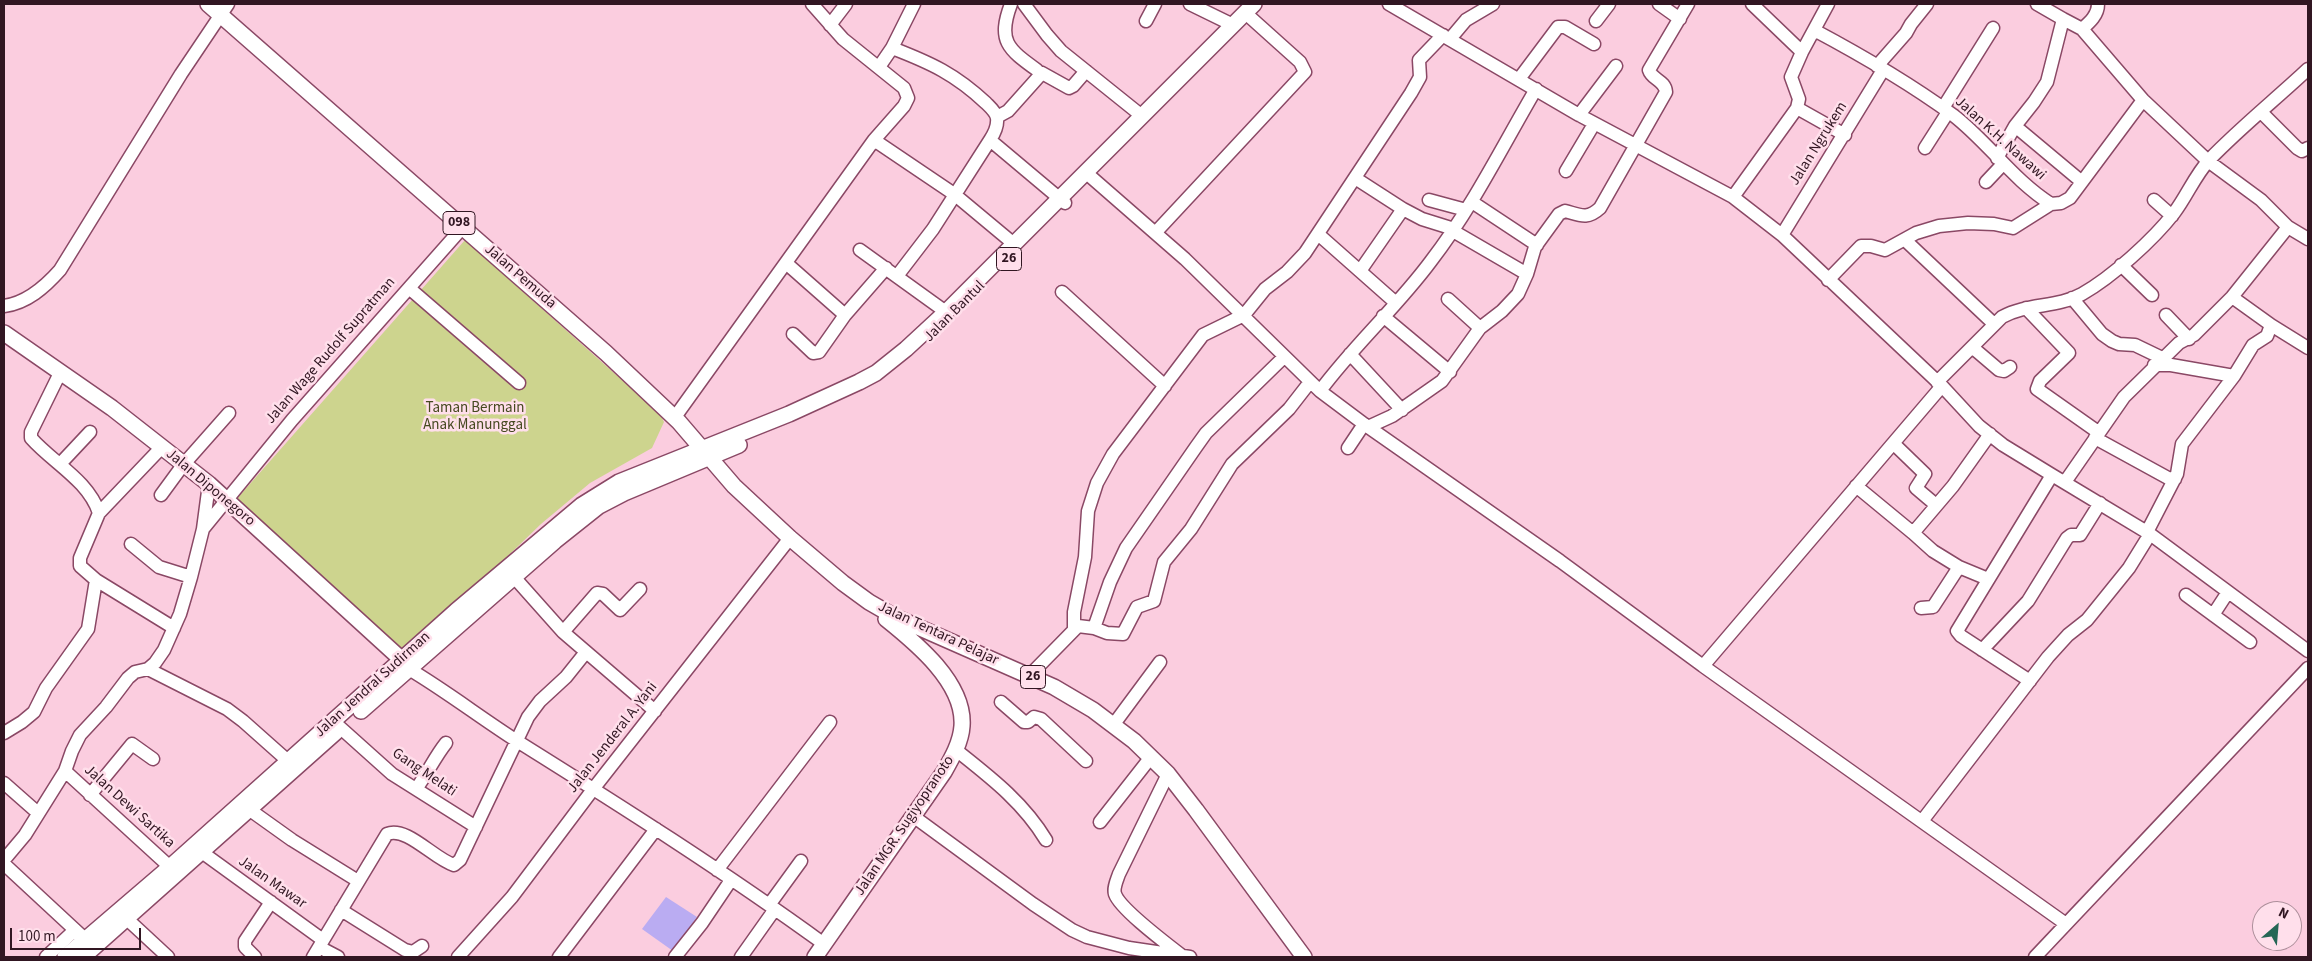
<!DOCTYPE html>
<html>
<head>
<meta charset="utf-8">
<style>
	body { margin:0 }
	#map { position:relative; width:2312px; height:961px; overflow:hidden; background:#fbcddf; font-family:"Source Sans 3",sans-serif }
	canvas { display:block }
	.frame { position:absolute; inset:0; border:5px solid #311622; pointer-events:none }
	.north { position:absolute; left:2252px; top:901px; width:50px; height:50px; box-sizing:border-box; background:#ffdfeb; border:1px solid #ad8f9b; border-radius:50%; rotate:27deg; font-size:14px; font-weight:700; line-height:20px; text-align:center; color:#311622 }
	.north::after { content:''; display:block; margin:auto; width:18px; height:22px; background:#266756; clip-path:polygon(50% 0,100% 100%,50% 72%,0 100%) }
	.scale { position:absolute; left:10px; top:928px; width:131px; height:22px; box-sizing:border-box; border:2px solid #311622; border-top:0; padding-left:6px; font-size:15px; line-height:18px; white-space:nowrap; color:#311622; -webkit-text-stroke:4px #ffdfeb; paint-order:stroke }
</style>
</head>
<body>
<div id="map">
<canvas width="2312" height="961"></canvas>
<div class="frame"></div>
<div class="north">N</div>
<div class="scale">100 m</div>
</div>
<script>
const c = document.querySelector('canvas').getContext('2d');
c.lineJoin = 'round';
function paint(path, color) {
  c.fillStyle = color;
  c.fill(path, 'evenodd');
}
function strokePath(path, color, width, dash) {
  c.strokeStyle = color;
  c.lineWidth = width;
  c.lineCap = dash ? 'butt' : 'round';
  c.setLineDash(dash || []);
  c.stroke(path);
}
function drawText(font, color, halo, rows, align = 'center') {
  c.font = font + ' "Source Sans 3",sans-serif';
  c.lineWidth = 5;
  c.setLineDash([]);
  c.textBaseline = 'middle';
  c.strokeStyle = halo;
  c.fillStyle = color;
  for (const [text, x, y, turn = 0] of rows) {
    c.save();
    c.translate(x, y);
    c.rotate((+turn || 0) * Math.PI / 180);
    c.textAlign = isNaN(turn) ? turn : align;
    if (halo) c.strokeText(text, 0, 0);
    c.fillText(text, 0, 0);
    c.restore();
  }
}
const green = new Path2D(`
	M465,240L660,414L664,422L652,448L590,483L541,524L403,657L234,502Z`);
const water = new Path2D(`
	M666,897L697,917L673,951L642,929Z`);
const minor = new Path2D(`
	M1011,4C997,41 1008,49 1037,70
	M1024,4L1047,35L1061,51L1142,116
	M1190,4L1233,25
	M1389,4L1579,115L1733,197L1782,235L1942,386L1979,426L2003,445L2052,475L2150,534L2308,651
	M1659,4L1680,19
	M1752,4L1802,52
	M2063,19L2082,29L2143,100L2208,161L2261,200L2288,227L2308,239
	M1146,21L1155,4
	M1596,21L1609,4
	M830,25L846,4
	M2082,29C2090,22 2098,15 2098,4
	M1814,30C1861,55 1909,83 1953,115C1988,142 2013,180 2051,204
	M1450,39L1466,20L1493,4
	M892,48C931,63 955,74 986,103C990,107 996,112 997,118C998,126 994,134 990,140L933,229L897,276
	M1877,66L1906,33L1911,24L1927,4
	M879,67L892,48L914,4
	M1519,79L1558,27H1565L1594,44
	M1797,108L1845,135
	M1943,108L1993,28
	M2261,112L2297,148L2302,151L2308,148
	M1579,115L1616,66
	M997,117L1008,111L1042,73L1069,88L1073,86L1086,71
	M2015,126L2082,182
	M874,140L954,194L1014,244
	M990,140L1065,203
	M1925,148L1948,112
	M1997,158L2015,126L2034,102L2047,82L2063,19L2037,4
	M1566,171L1594,124
	M1091,177L1185,259L1320,391L1364,424L1560,561L1703,666L1942,386
	M1355,178L1403,209
	M1986,182L2003,164
	M1733,197L1797,108L1799,99L1791,77L1802,52L1828,4
	M1429,200L1466,210
	M2154,200L2172,216
	M1472,202L1537,245
	M1453,231L1527,274
	M1156,232L1305,72L1300,62L1251,18
	M1318,234L1396,303
	M1782,235L1883,70
	M1905,240L1994,324
	M860,250L946,312
	M786,263L845,315
	M2121,265L2152,295
	M1360,271L1403,209L1422,219L1454,229
	M1828,280L1861,246H1871L1885,250L1916,233L1939,226L1968,223L1994,224L2013,228L2051,204L2061,203L2070,198L2143,100
	M409,288L519,383
	M1062,292L1165,386
	M2072,298L2102,334L2112,341L2119,344L2135,345L2162,358
	M1448,299L1480,328
	M4,306C27,303 45,287 60,270L181,74L228,4
	M2026,308L2069,353L2040,381L2037,389L2098,432
	M2166,315L2189,339
	M1383,316L1450,372
	M2271,325L2308,348
	M793,334L813,353L819,352L845,315L886,268
	M1972,347L1999,370L2004,371L2010,367
	M1350,354L1402,410
	M2154,365H2171L2234,376
	M60,373L31,432V438C53,463 88,480 99,513L80,558V566L96,580L174,628
	M1937,382L2002,317C2027,303 2057,308 2082,294C2112,277 2153,240 2174,213C2187,196 2195,175 2210,159C2241,127 2276,99 2308,69
	M1320,391C1354,345 1397,307 1431,261C1472,208 1502,147 1536,89
	M675,417L874,140L904,106L908,98L904,88L843,39L812,4
	M1368,427L1392,416L1442,381L1480,328L1502,311L1518,294L1527,274L1535,247L1559,214L1565,211C1580,215 1587,220 1600,208L1666,92C1665,80 1652,80 1649,70L1688,4
	M2095,438L2168,478L2175,479
	M1894,444L1925,474L1916,488L1936,505
	M1348,448L1364,424
	M60,464L90,432
	M2065,482L2124,397L2179,343L2194,335L2232,297L2288,227
	M1856,486L1913,533
	M161,495L183,465L229,413
	M99,513L161,448
	M203,529L292,420L463,227
	M2147,532L2177,474L2182,444L2234,376L2253,345L2267,336L2271,325L2232,297
	M131,544L159,567L191,577
	M1959,567L1933,551L1913,533L1953,486L1990,434
	M514,577L563,632L655,711
	M2186,595L2250,642
	M1921,608L1933,607L1959,567L1988,579
	M2213,615L2228,592
	M1094,628L1107,633L1123,634L1137,607L1154,601L1164,562L1191,529L1232,464L1289,409L1310,382
	M1074,629V612L1085,557L1088,511L1097,483L1113,454L1203,335L1244,315L1265,289L1287,272L1305,253L1411,93L1420,77L1419,60L1443,35
	M563,632L597,593L603,594L620,610L640,589
	M1982,650L2028,601L2067,538L2071,535H2080L2100,503
	M1703,666L2066,924
	M148,669L227,709L243,721L288,761
	M409,669C446,691 481,718 517,741C621,806 725,872 824,944
	M1030,675L1078,626L1094,628L1110,582L1126,548L1196,447L1206,433L1284,357
	M2030,681L1961,636L1957,631L2052,475
	M1001,702L1024,722H1028L1034,717L1041,719L1086,761
	M334,722L392,774L476,827
	M1114,724L1160,662
	M4,733L22,722L34,712L46,688L88,629L96,580
	M956,750C990,777 1023,802 1046,840
	M65,771L170,867
	M1168,774L1119,874C1117,880 1113,888 1115,894C1120,909 1167,944 1181,955
	M4,783L38,813
	M416,789C428,773 434,758 446,743
	M90,795L132,744L153,759
	M250,810L292,840L358,881
	M913,816L1033,904L1072,930L1087,937L1129,948L1190,957
	M1922,821L2048,657L2068,635L2087,620L2129,568L2150,534
	M1100,822L1151,757
	M203,853L323,940
	M4,860L25,835L65,771L72,751L80,735L106,707L128,678L135,672L148,669L155,663L164,650L180,614L191,577L203,529L209,484
	M4,864L86,940
	M717,870L830,722
	M769,905L801,861
	M341,910L405,950L413,952L422,946
	M127,919L168,957
	M319,947L338,957
	M46,957L75,930
	M255,957L245,947V941L271,902
	M313,957L387,834C407,826 434,859 454,865L460,860L528,717L540,701L566,677L586,652
	M458,957L512,897L594,788L790,538
	M559,957L656,829
	M675,957L702,923L731,880
	M741,957L775,909
	M2035,957L2308,668`);
const major = new Path2D(`
	M208,4L606,353L679,422L734,486L790,538L843,583L869,602L895,617L1054,687L1093,710L1134,741L1168,774L1196,810L1304,957
	M4,333L112,408L209,484L402,660
	M361,711L555,541L599,506L624,493L739,445
	M65,957L170,867L456,611L582,505L619,482L789,414L859,382L876,373L906,349L946,312L1254,4
	M83,957L336,732
	M815,957L944,772C952,758 961,742 962,726C965,683 916,643 886,619`);
const shields = [
	[459,223,32],
	[1009,259,25],
	[1033,677,25]
];
const shieldNames = [
	["098",459,223],
	["26",1009,259],
	["26",1033,677]
];
const streetNames = [
	["Jalan K.H. Nawawi",2000,139,42],
	["Jalan Ngrukem",1819,144,-58],
	["Jalan Pemuda",520,277,41],
	["Jalan Bantul",955,312,-45],
	["Jalan Wage Rudolf Supratman",331,351,-49],
	["Jalan Diponegoro",210,488,40],
	["Jalan Tentara Pelajar",938,634,25],
	["Jalan Jendral Sudirman",373,685,-42],
	["Jalan Jenderal A. Yani",613,738,-52],
	["Gang Melati",424,773,34],
	["Jalan Dewi Sartika",129,807,42],
	["Jalan MGR. Sugiyopranoto",905,826,-56],
	["Jalan Mawar",272,883,35]
];
const parkNames = [
	["Taman Bermain",475,409],
	["Anak Manunggal",475,426]
];
paint(green, '#cdd48e');
paint(water, '#baacf2');
strokePath(minor, '#8a4865', 15);
strokePath(major, '#8a4865', 18);
strokePath(minor, '#fff', 12);
strokePath(major, '#fff', 15);
for (const [x, y, w] of shields) {
  const box = new Path2D();
  box.roundRect(x - w / 2, y - 11.5, w, 23, 4);
  c.fillStyle = '#ffdfeb';
  c.fill(box);
  strokePath(box, '#311622', 1);
}
drawText('bold 14px', '#311622', null, shieldNames);
drawText('15px', '#311622', '#ffdfeb', streetNames);
drawText('15px', '#464920', '#ffdfeb', parkNames);
</script>
</body>
</html>
